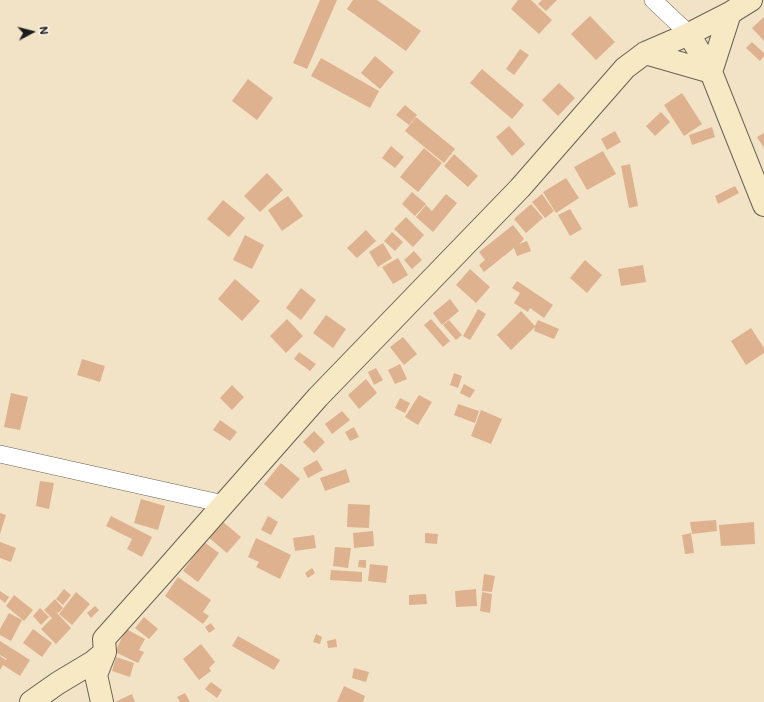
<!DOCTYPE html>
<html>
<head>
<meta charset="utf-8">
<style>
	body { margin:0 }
	#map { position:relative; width:764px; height:702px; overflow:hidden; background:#f2e3c6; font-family:Mali,sans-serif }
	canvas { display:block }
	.north { position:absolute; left:12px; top:12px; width:40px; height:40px; -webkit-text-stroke:3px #fcf5e5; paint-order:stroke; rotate:83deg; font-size:11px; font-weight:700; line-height:16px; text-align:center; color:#1c1c1c }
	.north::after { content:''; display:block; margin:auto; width:14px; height:18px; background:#1c1c1c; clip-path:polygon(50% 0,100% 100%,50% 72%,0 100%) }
</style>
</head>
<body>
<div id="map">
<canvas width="764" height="702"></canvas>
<div class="north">N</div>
</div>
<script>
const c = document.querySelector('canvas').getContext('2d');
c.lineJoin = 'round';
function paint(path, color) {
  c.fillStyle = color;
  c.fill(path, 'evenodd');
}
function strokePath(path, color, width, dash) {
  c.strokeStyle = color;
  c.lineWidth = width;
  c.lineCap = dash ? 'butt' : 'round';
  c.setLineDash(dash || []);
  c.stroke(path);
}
const building = new Path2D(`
	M320,0H337L307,69L293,63Z
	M353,0H377L421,31L406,51L347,9Z
	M518,0H531L552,20L539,34L511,9Z
	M542,0H557L546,11L538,4Z
	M590,16L615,42L596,60L571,34Z
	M764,17V41L752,28Z
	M752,42L764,53V56L760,61L746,48Z
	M520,49L529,55L514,75L506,69Z
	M375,56L394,72L380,89L361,73Z
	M321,58L379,91L370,108L311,76Z
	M482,69L524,105L512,119L470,83Z
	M248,79L273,98L257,120L232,101Z
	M559,83L575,98L558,116L542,100Z
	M682,93L702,124L684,136L664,105Z
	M405,105L417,115L409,125L396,115Z
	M661,112L670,122L655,136L646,126Z
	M416,117L455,149L444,163L405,131Z
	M509,126L525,144L512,156L496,137Z
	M712,127L715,137L692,145L689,135Z
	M615,131L621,142L607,150L601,139Z
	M764,133V148L757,137Z
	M391,146L404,157L395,168L382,158Z
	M424,148L442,163L418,192L400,177Z
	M603,151L616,174L587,190L574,167Z
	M454,154L478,176L468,187L444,166Z
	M630,164L638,206L629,208L621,166Z
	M267,173L283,190L260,212L244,196Z
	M566,178L579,198L556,213L543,192Z
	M735,186L739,193L718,204L715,196Z
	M412,192L426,204L415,216L402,204Z
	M446,194L457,203L433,232L416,217L426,205L432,211Z
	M542,194L554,211L545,218L532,202Z
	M288,196L303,216L282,231L268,210Z
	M223,200L245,218L229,237L207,219Z
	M531,204L543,218L526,233L514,219Z
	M570,209L582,229L570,236L558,215Z
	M406,217L424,235L413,247L394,229Z
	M513,225L524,239L519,244L527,241L531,251L517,256L514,248L484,272L479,265L485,260L479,252Z
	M366,230L376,241L357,258L347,248Z
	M392,232L403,242L395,251L384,241Z
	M245,235L264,245L252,269L233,260Z
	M383,243L392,258L378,267L369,252Z
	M414,251L422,260L412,269L404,260Z
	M398,258L408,275L393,284L382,267Z
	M585,260L602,275L587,293L570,278Z
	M643,265L646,282L621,286L618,269Z
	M470,269L490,287L476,303L456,285Z
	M235,279L260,301L242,321L218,299Z
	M517,281L553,305L544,318L530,308L528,312L514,303L520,293L512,288Z
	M301,288L316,300L301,320L286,308Z
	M450,299L459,311L442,325L433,313Z
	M478,309L486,314L470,340L463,336Z
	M521,311L535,326L538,320L559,329L554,339L534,331L535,327L511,350L497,335Z
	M326,315L346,329L333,348L313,333Z
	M287,319L303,336L286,353L270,336Z
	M431,319L450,341L443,347L424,325Z
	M449,320L462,335L456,340L443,325Z
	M751,328L764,348V353L746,365L731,341Z
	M403,337L417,354L404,365L390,347Z
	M299,352L316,364L310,371L294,359Z
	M82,359L105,366L100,382L77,375Z
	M400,364L407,379L395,384L388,370Z
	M376,368L383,380L374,385L368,372Z
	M454,373L462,376L458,388L450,385Z
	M366,379L377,393L359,409L348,395Z
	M464,384L475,390L470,398L460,393Z
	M232,385L244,397L232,410L220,398Z
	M11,393L28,397L20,430L4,427Z
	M419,395L432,402L418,425L405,417Z
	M400,398L410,403L405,413L395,408Z
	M458,404L479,411L475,423L454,415Z
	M481,410L502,419L491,444L471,436Z
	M342,411L350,420L332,434L325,424Z
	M220,420L237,432L230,441L213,430Z
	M354,427L359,437L350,441L345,432Z
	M314,431L325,442L314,453L303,442Z
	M317,460L323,470L308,478L303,468Z
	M281,463L300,479L282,499L264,484Z
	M346,469L350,482L325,491L320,478Z
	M40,481L54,483L49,509L36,506Z
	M141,499L165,506L158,530L134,523Z
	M348,504L370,505L369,528L347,527Z
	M0,513L6,515L0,534Z
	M111,516L152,537L142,557L127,549L132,539L106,526Z
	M268,516L278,522L271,535L261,530Z
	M716,520L717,531L692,534L690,522Z
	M222,521L241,537L227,553L208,537Z
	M754,522L755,544L721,546L719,525Z
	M373,531L374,546L354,548L353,533Z
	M425,533L438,534L437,544L425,543Z
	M691,533L694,553L685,554L682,535Z
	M314,535L316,548L295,551L293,538Z
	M256,538L291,555L280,579L256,567L259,562L248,557Z
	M0,542L16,548L11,562L0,558Z
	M204,542L219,553L198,582L183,571Z
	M335,547L351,548L348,568L333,566Z
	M359,560H366V568L358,567Z
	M370,564L388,566L386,583L368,581Z
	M312,568L315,573L308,578L305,573Z
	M331,570L362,572V582L330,580Z
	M484,574L495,576L492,592L482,591Z
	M178,577L211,600L203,612L209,616L203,624L165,596Z
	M64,589L71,595L63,605L56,599Z
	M476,589L477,606L456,607L455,591Z
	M0,591L9,597L5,603L0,599Z
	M76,592L90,604L72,625L59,614Z
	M482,592L492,594L490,613L480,611Z
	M426,594L427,604L409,605V595Z
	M14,595L33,610L24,621L6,606Z
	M55,599L63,608L58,613L56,612L71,628L56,644L41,629L52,618L44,610Z
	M95,606L99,610L91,618L87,613Z
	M40,608L49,617L41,625L33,616Z
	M9,613L22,620L11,641L0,635V629Z
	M144,617L158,629L149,639L135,628Z
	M211,623L215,629L209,633L205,627Z
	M33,629L52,643L42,657L23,643Z
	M126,629L145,639L139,650L144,652L138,663L115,652Z
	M316,634L322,637L320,644L313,642Z
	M238,636L280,660L274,670L232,646Z
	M336,639L337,647L328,648L327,641Z
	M0,641L30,660L20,676L3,665L0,670V656L6,660L7,659L0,655Z
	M201,644L215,662L209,668L211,671L199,680L183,659Z
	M116,657L134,663L130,677L112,671Z
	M354,668L369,672L366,682L352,678Z
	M211,682L222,690L217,698L205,689Z
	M344,686L365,696L363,702H337Z
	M185,693L190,702H180L177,697Z
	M132,694L135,702H115Z`);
const street = new Path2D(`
	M653,0L689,34
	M0,454L224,504`);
const secondary = new Path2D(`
	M689,34L711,72L764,205
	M645,53L711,72L730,13
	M31,702L58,683L93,662L105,652
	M102,702L96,675L105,652L104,639L163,573L318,397L520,188L625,68L645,53L689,34L730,13L751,0`);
paint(building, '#deb18f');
strokePath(street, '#676258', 18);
strokePath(secondary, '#676258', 24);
strokePath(street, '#fff', 17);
strokePath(secondary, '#f7e9c3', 22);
</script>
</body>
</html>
